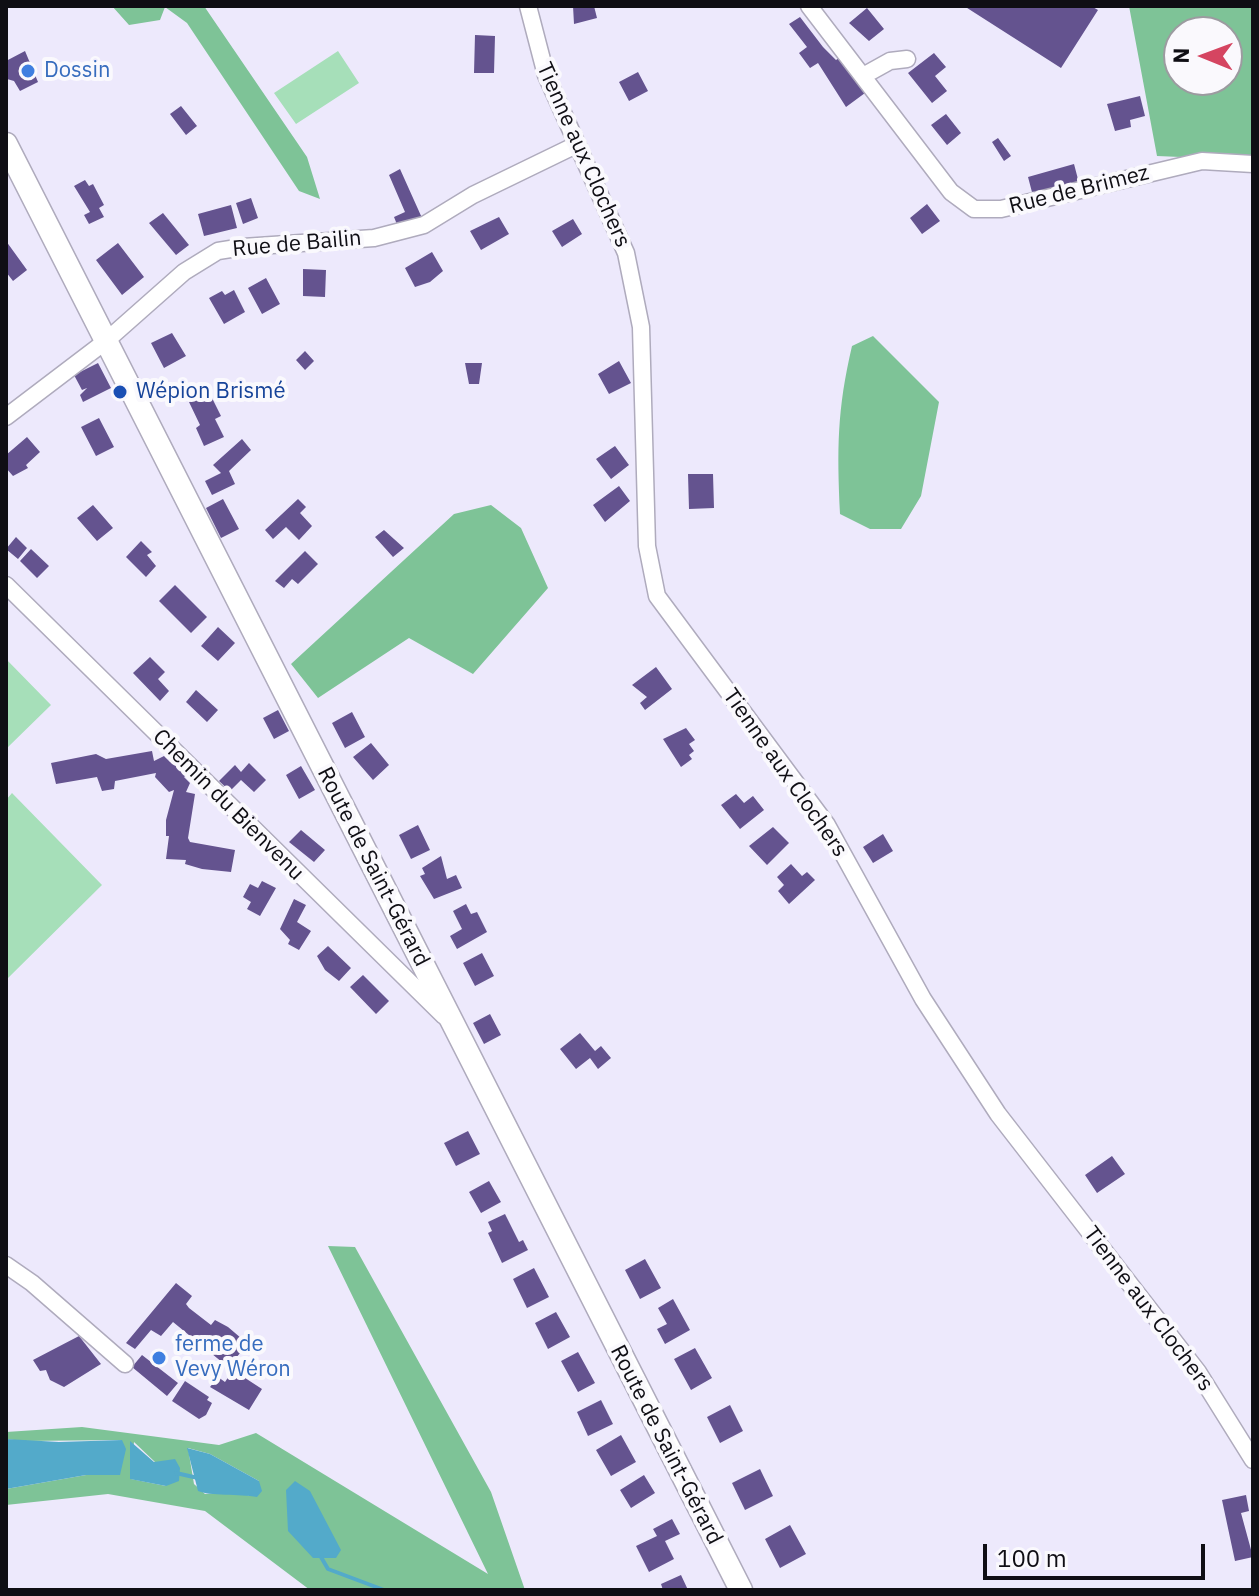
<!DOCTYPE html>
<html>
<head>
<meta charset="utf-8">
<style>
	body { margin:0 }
	#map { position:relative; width:1259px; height:1596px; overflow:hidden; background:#ede9fc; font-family:"IBM Plex Sans",sans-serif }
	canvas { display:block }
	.frame { position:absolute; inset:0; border:8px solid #0f0e14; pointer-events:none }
	.north { position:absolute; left:1163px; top:16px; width:80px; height:80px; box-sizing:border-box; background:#faf9fd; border:2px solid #9c9ba0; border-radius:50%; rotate:271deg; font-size:22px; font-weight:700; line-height:32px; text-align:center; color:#0f0e14 }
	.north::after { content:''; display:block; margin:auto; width:28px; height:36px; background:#d54561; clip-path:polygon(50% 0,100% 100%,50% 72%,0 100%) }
	.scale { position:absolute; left:983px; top:1544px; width:222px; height:36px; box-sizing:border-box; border:4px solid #0f0e14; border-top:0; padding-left:10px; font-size:24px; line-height:28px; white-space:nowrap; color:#0f0e14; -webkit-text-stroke:6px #faf9fd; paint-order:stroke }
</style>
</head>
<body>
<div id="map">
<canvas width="1259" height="1596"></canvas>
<div class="frame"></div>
<div class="north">N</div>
<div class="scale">100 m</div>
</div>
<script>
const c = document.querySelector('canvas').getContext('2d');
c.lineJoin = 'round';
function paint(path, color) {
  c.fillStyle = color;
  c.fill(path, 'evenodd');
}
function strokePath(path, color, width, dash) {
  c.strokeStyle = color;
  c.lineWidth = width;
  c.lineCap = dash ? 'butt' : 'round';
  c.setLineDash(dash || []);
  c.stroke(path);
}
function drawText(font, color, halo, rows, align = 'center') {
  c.font = font + ' "IBM Plex Sans",sans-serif';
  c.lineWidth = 8;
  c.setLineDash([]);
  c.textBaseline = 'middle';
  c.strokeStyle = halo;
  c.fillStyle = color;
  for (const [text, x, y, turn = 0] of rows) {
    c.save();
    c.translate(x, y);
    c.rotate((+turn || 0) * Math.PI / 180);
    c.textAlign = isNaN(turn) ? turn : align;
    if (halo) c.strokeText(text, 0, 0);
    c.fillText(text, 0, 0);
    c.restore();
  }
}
const green = new Path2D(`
	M338,51L359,83L296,124L274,93Z
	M6,659L51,705L6,749Z
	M12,793L102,885L6,980V800Z`);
const forest = new Path2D(`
	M112,6H204L307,157L320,199L299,191L187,23L165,7L160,20L129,25Z
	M1129,6H1253V160L1157,156ZM1179,32H1227V80H1179Z
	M873,336L939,402L921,496L901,529H870L840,514C837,449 837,410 852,346Z
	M491,505L521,528L548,588L473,674L409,638L318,698L291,664L454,514Z
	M328,1246L355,1247L491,1492L525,1590H310L205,1511L108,1494L6,1505V1489L86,1475H119L122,1440L22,1441L6,1439V1432L82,1427L219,1445L256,1433L488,1574ZM134,1442L155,1462L166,1486L131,1479ZM188,1448L210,1454L259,1481L249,1496L242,1492L205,1494L194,1484Z`);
const water = new Path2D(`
	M6,1439L59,1442L122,1440L126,1449L120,1475H86L6,1489Z
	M130,1441L154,1462L175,1459L180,1468L179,1481L166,1486L130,1479Z
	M187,1448L210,1454L259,1481L262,1491L257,1497C240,1494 209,1496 198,1491Z
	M295,1481L310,1491L341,1550L336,1558H313L288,1531L286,1490Z`);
const stream = new Path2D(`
	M176,1473L198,1478
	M321,1557L328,1569L384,1590`);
const building = new Path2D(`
	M573,6H594L597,18L574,24Z
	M964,6H1091L1098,10L1061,68Z
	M867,8L884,29L869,41L849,23Z
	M800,17L823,47L836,60L839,58L865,93L846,107L818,63L810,68L799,53L807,47L789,24Z
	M475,35L495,36L494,73H474Z
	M25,51L38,82L20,91L14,81L7,79L6,61Z
	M934,53L946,67L935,76L947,91L932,103L908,73Z
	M638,72L648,91L629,101L619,82Z
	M1140,96L1145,116L1130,120L1131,127L1115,131L1107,104Z
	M181,106L197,126L186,135L170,114Z
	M946,114L961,133L947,145L931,125Z
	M998,138L1011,156L1004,161L992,142Z
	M1074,164L1079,183L1033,196L1028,177Z
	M400,169L422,218L398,227L394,217L405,212L389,175Z
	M85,180L89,186L93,184L104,205L99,208L104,217L89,224L84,215L90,212L74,186Z
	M251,198L258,218L243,224L236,203Z
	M927,204L940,221L922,234L910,218Z
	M231,205L237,228L204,236L198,214Z
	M163,213L189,245L176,255L149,223Z
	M499,217L509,234L481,250L470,231Z
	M573,219L582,234L562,247L552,231Z
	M6,241L27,270L13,281L6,272Z
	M118,243L144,277L122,295L96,260Z
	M432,252L443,271L430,282L415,287L405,268Z
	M303,269L326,270L325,297L303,296Z
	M266,278L280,304L262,314L248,288Z
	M234,290L245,312L224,324L209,298L222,291L225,295Z
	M172,333L186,356L164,368L151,343Z
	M305,351L314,361L305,370L296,360Z
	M619,361L631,383L609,394L598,374Z
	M98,363L111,388L83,402L80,395L87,388L82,390L74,375Z
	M465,363H482L479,384H469Z
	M209,392L221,416L215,419L224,437L204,446L196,428L200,425L189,402Z
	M99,418L114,447L96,456L81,427Z
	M27,437L40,452L26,465L28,468L13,476L6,468V455Z
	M242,439L251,450L229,471L235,484L212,495L205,481L221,473L213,465Z
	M615,446L629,465L611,479L596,459Z
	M688,474H713L714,508L689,509Z
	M619,486L630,501L605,522L593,505Z
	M223,499L239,529L221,538L206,508Z
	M298,499L306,507L300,513L312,526L299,540L286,527L273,539L265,530Z
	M93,505L113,528L97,541L77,518Z
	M384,530L404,548L393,557L375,537Z
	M16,537L27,548L18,559L6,549Z
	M141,541L152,552L147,555L156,566L146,577L126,557Z
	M31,549L49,566L37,578L20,561Z
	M305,551L318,564L298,584L292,579L284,588L275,581Z
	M175,585L207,617L191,633L159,601Z
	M218,627L235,643L218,661L201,646Z
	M150,657L165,672L158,679L169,691L160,701L133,673Z
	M656,667L672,689L645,710L640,703L647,697L632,685Z
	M196,690L218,710L207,722L186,702Z
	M278,710L289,731L274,739L263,718Z
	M352,712L365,737L345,748L332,723Z
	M686,728L695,740L689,744L694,751L689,755L692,759L681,767L663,739Z
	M371,743L389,765L373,780L353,757Z
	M152,751L154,761L164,756L170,762L172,760L187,774L184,777L190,783L186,792L195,794L188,838L190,842L235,850L231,872L202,869L185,864L186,860L166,859L169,836H166V820L174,790L169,792L155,777L156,773L115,781L114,789L102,791L97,777L56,784L51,763L96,754L106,759Z
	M249,763L266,780L254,792L241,780L230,791L219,781L235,765L241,772Z
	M301,766L315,790L299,799L286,775Z
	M736,794L744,803L753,796L764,810L740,829L721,805Z
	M418,825L430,850L411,859L399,835Z
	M773,827L789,843L767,865L749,846Z
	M301,830L325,850L314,862L289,842Z
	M883,834L893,851L873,863L863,847Z
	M441,856L447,879L456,875L462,888L434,899L420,876L425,874L422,868Z
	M791,864L802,876L807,872L815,880L789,904L778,891L784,885L777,877Z
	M262,881L276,888L260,916L247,909L251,902L243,897L250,884L258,888Z
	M294,899L306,905L297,922L311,931L299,950L288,944L290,940L280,929Z
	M466,904L471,914L477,912L487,932L457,949L450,936L462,929L453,911Z
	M328,946L351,968L339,981L325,970L317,956Z
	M482,953L494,976L475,986L463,963Z
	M363,975L389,1001L376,1014L350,987Z
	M490,1014L501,1035L484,1044L473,1023Z
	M580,1033L595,1051L601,1046L611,1058L598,1069L590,1058L576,1069L560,1049Z
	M468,1131L480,1154L456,1166L444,1143Z
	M1112,1156L1125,1174L1097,1193L1085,1175Z
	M489,1181L501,1202L481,1213L469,1192Z
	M505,1214L519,1242L523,1240L528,1250L502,1263L488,1233L492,1231L488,1222Z
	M645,1259L661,1288L640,1299L625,1270Z
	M534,1268L549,1297L527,1308L513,1279Z
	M176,1283L192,1296L186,1304L189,1308L211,1325L215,1320L228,1327L248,1344L228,1367L173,1322L161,1336L151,1330L135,1349L126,1343Z
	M673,1299L690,1330L665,1344L657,1329L667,1324L658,1308Z
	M556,1312L570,1337L548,1349L535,1323Z
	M79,1336L101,1364L64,1387L50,1380L46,1370L40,1371L33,1360Z
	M695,1348L712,1378L691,1390L674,1359Z
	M578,1352L595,1383L578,1392L561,1361Z
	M142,1355L178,1383L167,1396L132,1367Z
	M231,1373L240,1380L242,1376L262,1389L249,1410L210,1387L218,1377L225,1382Z
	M185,1381L209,1397L207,1400L212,1403L206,1415L199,1419L172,1401Z
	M601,1400L613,1424L588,1436L577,1412Z
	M730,1405L743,1431L720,1443L707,1417Z
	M621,1435L636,1462L611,1476L596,1450Z
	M760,1469L773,1496L745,1510L732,1483Z
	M644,1475L655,1493L631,1508L620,1490Z
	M1246,1495L1249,1511L1241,1513L1253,1557L1235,1561L1222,1500Z
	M672,1519L680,1534L665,1541L674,1559L649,1572L636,1546L657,1536L653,1529Z
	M790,1525L806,1554L780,1568L765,1539Z
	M681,1575L688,1590H663L661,1584Z`);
const minor = new Path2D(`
	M528,6L546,75L626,253L641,327L647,546L657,596L827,825L923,999L998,1114L1198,1372L1253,1460
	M809,6L951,192L974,209H1001L1202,161L1253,164
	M863,76L890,61L907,59
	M6,417L106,341L184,272L218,251L243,247L374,238L424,225L473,195L576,145
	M6,585L444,1016
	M6,1265L32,1283L125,1364`);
const secondary = new Path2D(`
	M6,144L741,1590`);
const markers = [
	[28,71,8,"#3f7fe0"],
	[120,392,8,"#1a4fb4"],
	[159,1358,8,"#3f7fe0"]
];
const shopNames = [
	["Dossin",44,71],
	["ferme de",175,1345],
	["Vevy Wéron",175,1370]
];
const streetNames = [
	["Tienne aux Clochers",583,155,66],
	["Rue de Brimez",1079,190,-14],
	["Rue de Bailin",297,244,-5],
	["Tienne aux Clochers",785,773,55],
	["Chemin du Bienvenu",228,805,45],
	["Route de Saint-Gérard",373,867,63],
	["Tienne aux Clochers",1148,1309,53],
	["Route de Saint-Gérard",666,1445,63]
];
const transitNames = [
	["Wépion Brismé",136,392]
];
paint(green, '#a6dfb9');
paint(forest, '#7ec397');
paint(water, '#53aaca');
strokePath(stream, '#53aaca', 4);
paint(building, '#64538f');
strokePath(minor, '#afabbd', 19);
strokePath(secondary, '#afabbd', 25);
strokePath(minor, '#fff', 16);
strokePath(secondary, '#fff', 22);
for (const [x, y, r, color] of markers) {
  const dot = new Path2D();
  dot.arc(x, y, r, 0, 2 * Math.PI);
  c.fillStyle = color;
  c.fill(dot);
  strokePath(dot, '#faf9fd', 3);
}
drawText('22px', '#366cbe', '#faf9fd', shopNames, 'left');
drawText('22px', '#0f0e14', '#faf9fd', streetNames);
drawText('22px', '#164399', '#faf9fd', transitNames, 'left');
</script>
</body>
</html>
